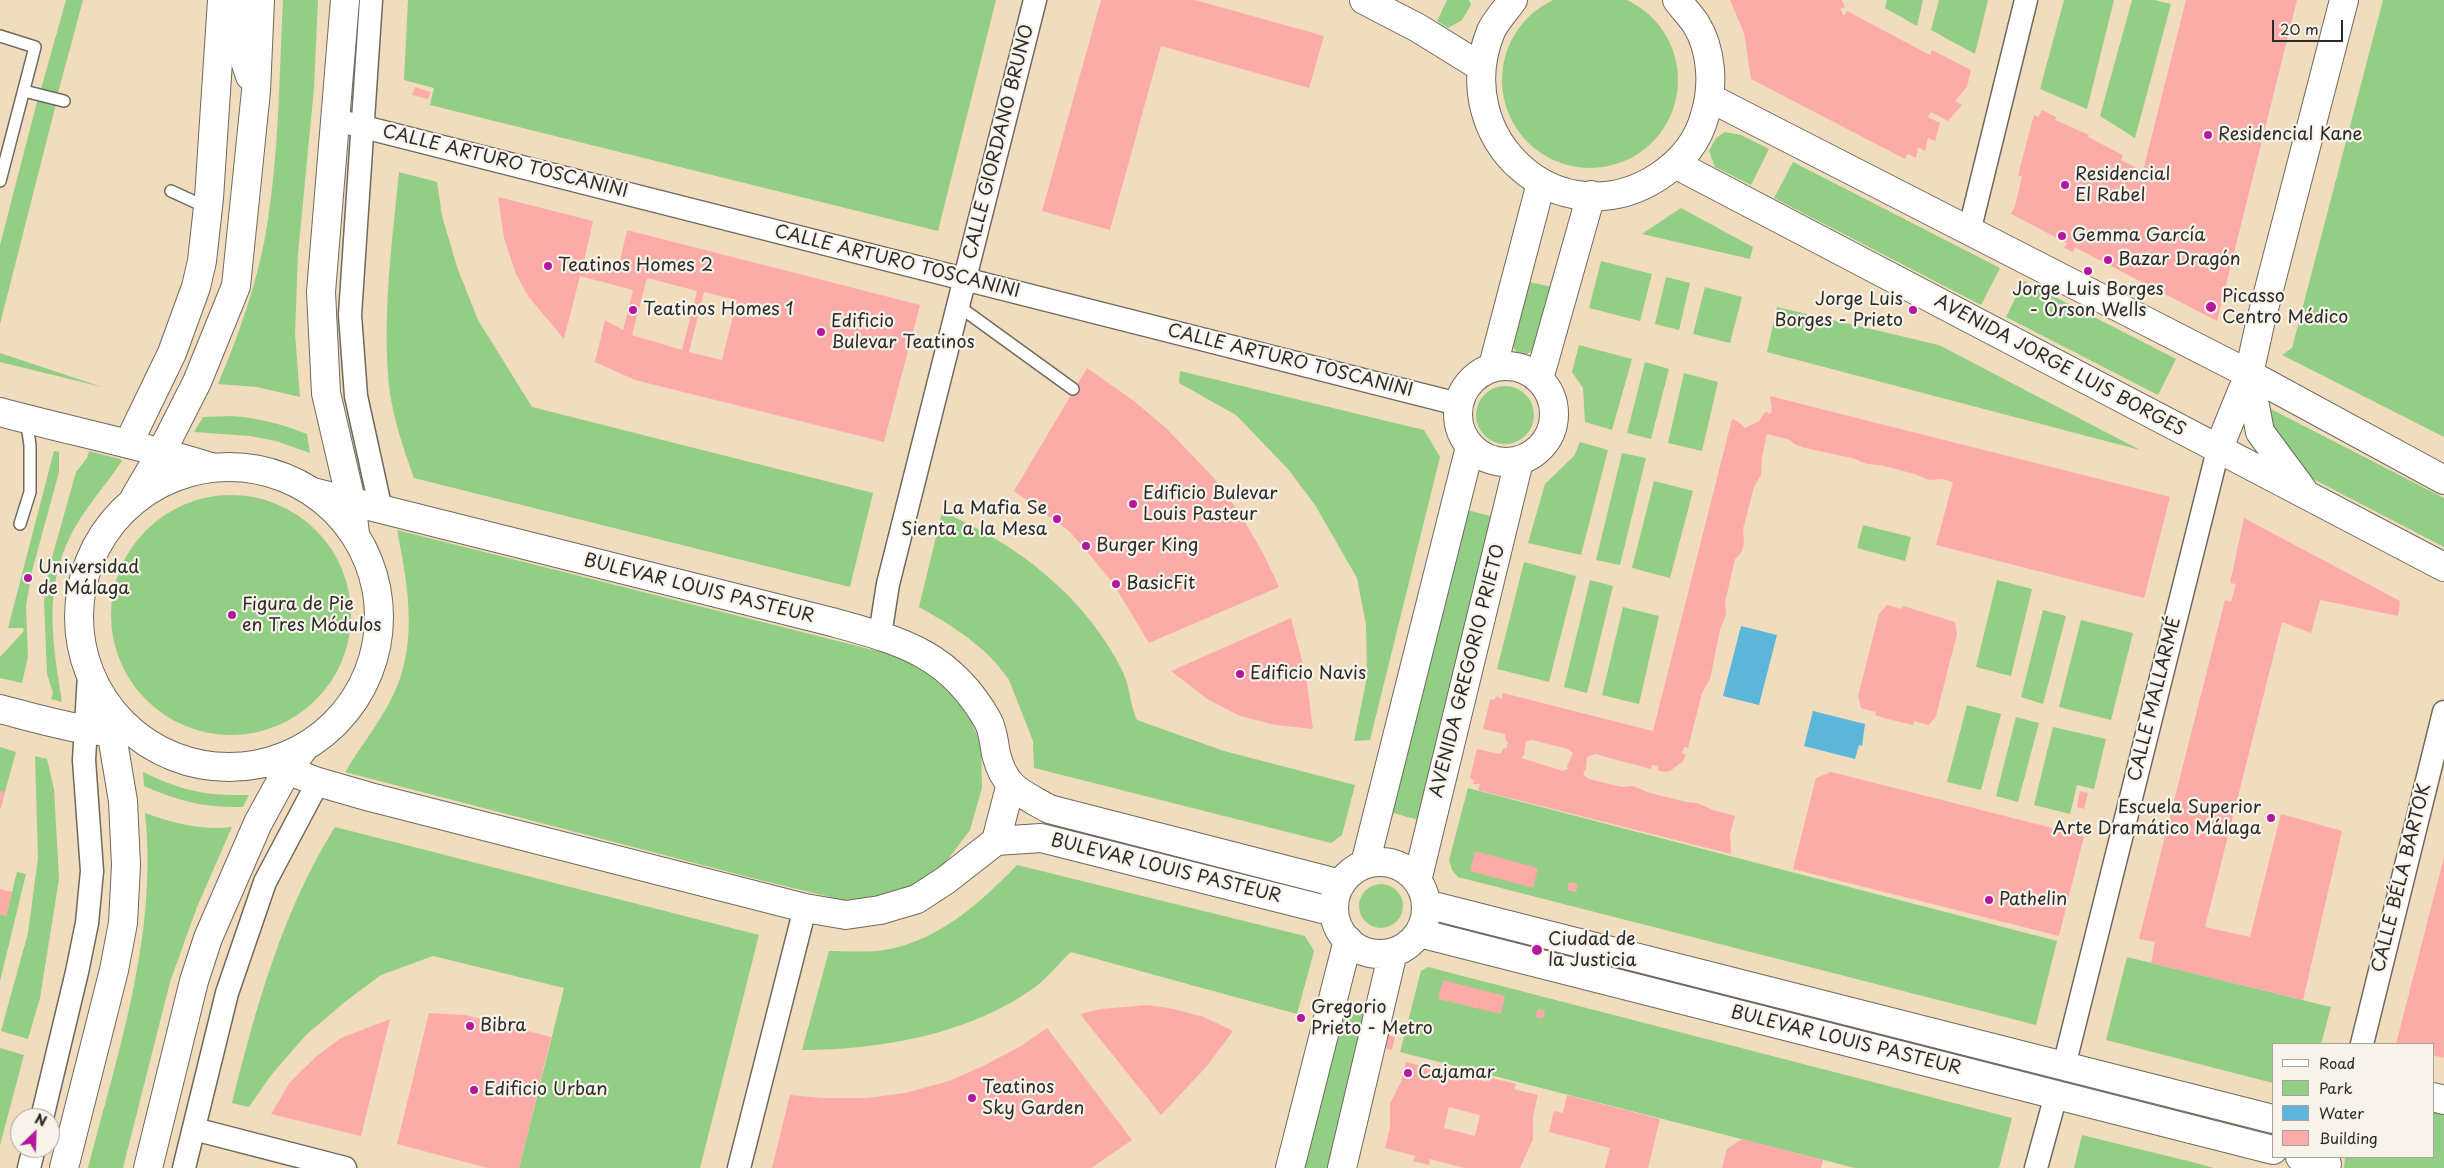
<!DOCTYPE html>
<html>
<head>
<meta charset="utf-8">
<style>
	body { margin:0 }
	#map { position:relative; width:2444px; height:1168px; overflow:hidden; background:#f1dcbd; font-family:"Playpen Sans",sans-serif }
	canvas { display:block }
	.legend { position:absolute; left:2272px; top:1043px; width:162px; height:115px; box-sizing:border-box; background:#f7f3e8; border:1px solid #a5a39c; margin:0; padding:6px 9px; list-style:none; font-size:15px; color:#2b2b2b }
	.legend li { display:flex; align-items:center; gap:10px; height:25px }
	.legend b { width:25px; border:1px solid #a5a39c }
	.north { position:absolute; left:10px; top:1108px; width:50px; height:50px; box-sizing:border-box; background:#f7f3e8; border:1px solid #a5a39c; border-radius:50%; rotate:24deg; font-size:14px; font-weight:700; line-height:20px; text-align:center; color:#2b2b2b }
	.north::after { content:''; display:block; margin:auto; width:18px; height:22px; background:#b5179e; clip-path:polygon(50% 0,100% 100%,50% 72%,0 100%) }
	.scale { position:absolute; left:2272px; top:20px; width:71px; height:22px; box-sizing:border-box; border:2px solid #2b2b2b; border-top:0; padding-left:6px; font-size:15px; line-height:18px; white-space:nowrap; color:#2b2b2b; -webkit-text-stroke:4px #f7f3e8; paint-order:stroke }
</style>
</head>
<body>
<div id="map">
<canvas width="2444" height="1168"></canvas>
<ul class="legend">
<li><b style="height:6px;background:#fff"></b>Road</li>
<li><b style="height:14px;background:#92cf85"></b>Park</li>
<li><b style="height:14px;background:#5cb6da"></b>Water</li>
<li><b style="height:14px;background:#fdaba9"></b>Building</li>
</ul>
<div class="north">N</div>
<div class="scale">20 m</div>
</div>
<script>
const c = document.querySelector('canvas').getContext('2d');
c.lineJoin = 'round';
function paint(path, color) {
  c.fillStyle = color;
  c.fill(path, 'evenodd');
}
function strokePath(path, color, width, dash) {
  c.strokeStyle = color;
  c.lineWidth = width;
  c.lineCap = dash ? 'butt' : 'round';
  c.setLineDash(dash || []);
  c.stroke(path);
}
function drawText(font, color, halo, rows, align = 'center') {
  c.font = font + ' "Playpen Sans",sans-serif';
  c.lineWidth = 4.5;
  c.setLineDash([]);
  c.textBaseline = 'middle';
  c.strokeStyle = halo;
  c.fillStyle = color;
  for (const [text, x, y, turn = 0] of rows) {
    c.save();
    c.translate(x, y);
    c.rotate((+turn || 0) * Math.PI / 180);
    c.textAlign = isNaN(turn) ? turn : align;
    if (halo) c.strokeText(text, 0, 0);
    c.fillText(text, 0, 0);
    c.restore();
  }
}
const green = new Path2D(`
	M1502 80a88 88 0 1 1 176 0a88 88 0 1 1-176 0Z
	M66,0H83L58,93L41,89Z
	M283,0H318L314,88L298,254L295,334L300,397L257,387L218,384C237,339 254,292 264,243C279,164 279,81 283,0Z
	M408,0H996L938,231L430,105L434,88L404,80Z
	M1447,0H1469L1471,5L1462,20L1448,28L1437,21Z
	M1887,0H1923L1917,26L1885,8Z
	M1939,0H1988L1975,54L1931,30Z
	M2064,0H2114L2087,109L2040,89Z
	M2132,0H2155L2171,4L2135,138L2100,116Z
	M2383,0H2444V437L2282,355L2292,348Z
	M38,98L56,104L0,324V245Z
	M1725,132L1741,135L1769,149L1751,185L1715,167L1709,151L1716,138Z
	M1793,162L2000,268L1981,305L1774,198Z
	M399,172L437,182L442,216L457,267L478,320L532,407L873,493L850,587L414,478C403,448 393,418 389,386C382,315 392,243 399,172Z
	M1681,208L1753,247L1750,259L1642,234Z
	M1601,261L1652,274L1640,321L1589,308Z
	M1666,277L1690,283L1679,330L1655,324Z
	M1525,281L1552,287L1536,349L1525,355L1517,353L1510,342Z
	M2024,281L2176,359L2158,395L2006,317Z
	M1705,287L1742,297L1730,343L1693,334Z
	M1777,307L1939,345L2140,450L1767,352Z
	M1579,345L1632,359L1612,430L1585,422L1583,388L1572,372Z
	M0,353L102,387L0,362Z
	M1645,362L1669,369L1651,439L1627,433Z
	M1180,371L1424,430L1440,457L1370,740L1354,741L1367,677L1366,625L1357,578L1315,505L1288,469L1236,415L1179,383Z
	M1684,373L1718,382L1702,451L1668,443Z
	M1476 415a29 29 0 1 1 58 0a29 29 0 1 1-58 0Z
	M2267,407L2444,498V547L2315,480L2295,462L2272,427Z
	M232,416C259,418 282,424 307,434L310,453L276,441L250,436L194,432L203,417Z
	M1580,442L1608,450L1581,555L1528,543L1545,484L1574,456Z
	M54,451L59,452V472L32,571L26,606L28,657L22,683L0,678V657L24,631L23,628H8Z
	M89,451L120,459L122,461C105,486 83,510 70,537C43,591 53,645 62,702L51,699L53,693L47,674L44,601L49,568L76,472L87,458Z
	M1622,453L1646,458L1620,565L1596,560Z
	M1654,481L1693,491L1670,578L1632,568Z
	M111 615a120 120 0 1 1 240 0a120 120 0 1 1-240 0Z
	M1467,510L1494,517L1418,820L1390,812Z
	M942,512C1017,543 1087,598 1123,672C1130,687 1130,705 1137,720L1224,751L1355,785L1342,835L1331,843L1034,768L1033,741L1009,680C986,646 954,627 919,607Z
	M1863,525L1911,537L1905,561L1857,548Z
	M397,530L917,661L964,705L981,744L982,788L970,830L943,866L906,892L875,899L843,900L760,880L345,772C362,744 386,715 398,684C417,634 407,580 397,530Z
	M1524,562L1576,576L1549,682L1497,669Z
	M1590,580L1613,586L1587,693L1564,687Z
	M1997,580L2032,589L2011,676L1976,667Z
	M1623,607L1659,616L1639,704L1602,695Z
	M2043,610L2066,616L2043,704L2021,697Z
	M2081,620L2133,633L2111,720L2059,707Z
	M1967,705L2001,714L1981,790L1947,782Z
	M2016,717L2039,723L2018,802L1996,796Z
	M2053,727L2106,739L2094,789L2077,785L2070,814L2034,805Z
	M0,747L16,752L0,810Z
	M35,756L47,759L54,789L59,879L40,998L28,1039L1,1031L28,933L38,858Z
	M143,772C183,791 205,796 249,795L243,807C205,808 178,801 144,786Z
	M1468,788L2057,941L2036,1025L1458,877L1452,870L1449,860Z
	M145,813C173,823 202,831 232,827L197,907L170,982L123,1168H88C118,1052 158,934 145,813Z
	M335,827L759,935L700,1168H519L564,988L433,956L381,975L346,1001L306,1035L272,1074L249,1107L232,1103C256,1007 282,912 335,827Z
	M1017,865L1305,936L1314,951L1297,1014L1071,952C1059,963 1048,978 1035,987C971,1034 880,1050 802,1050L829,951C848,951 871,953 890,949C942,938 981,902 1017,865Z
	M17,872L26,874L0,981V914L6,916Z
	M1359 906a22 22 0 1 1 44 0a22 22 0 1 1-44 0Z
	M2127,957L2331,1007L2321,1044H2273V1083L2106,1040Z
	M1428,967L2012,1118L1999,1168H1855L1400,1052L1421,971Z
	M1342,1003L1370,1010L1329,1168H1301Z
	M0,1048L24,1055L0,1145Z
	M2433,1112L2444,1114V1168H2344L2345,1157H2433Z
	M2082,1135L2196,1163L2214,1168H2074Z`);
const water = new Path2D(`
	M1741,626L1777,635L1759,705L1723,696Z
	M1813,711L1865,724L1862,746L1859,745L1855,759L1804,746Z`);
const building = new Path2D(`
	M1101,0H1195L1324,36L1309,88L1161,46L1110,230L1042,211Z
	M1730,0H1842L1845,7L1840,9L1844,16L1847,11L1930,55L1932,50L1971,70L1967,87L1955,101L1962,105L1948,121L1931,112L1928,117L1940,123L1935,141L1928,138L1925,151L1918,147L1916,158L1908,154L1905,159L1751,79L1744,33Z
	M2186,0H2297L2217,321L2078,249L2075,247L2073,252L2064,248L2067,243L2011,214L2015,206L2022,177L2018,175L2034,115L2038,117L2042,110L2056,117L2055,120L2089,135L2088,137L2123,155L2121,160L2143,171Z
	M415,87L431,92L428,99L412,95Z
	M498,197L593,221L584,261L618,270L627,230L920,305L884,442L635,380L595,362L605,320L623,330L633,290L580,276L564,339L528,296L515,272L504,238ZM647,278L697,291L682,350L632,335ZM704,292L737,300L722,360L689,352Z
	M1087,368L1134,401L1167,429L1214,478L1240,514L1263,553L1279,587L1149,643L1113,583L1089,554L1069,531L1014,491Z
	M1770,396L2170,497L2144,598L1936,545L1953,482L1943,479L1929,480L1915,474L1880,465L1867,464L1852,458L1805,448L1794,444L1790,440L1767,434L1762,457L1761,475L1754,487L1743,529L1744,544L1741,553L1735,559L1725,602L1726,615L1720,630L1710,679L1702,693L1688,748L1684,747L1682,753L1686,755L1683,761L1670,771L1664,772L1658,770V766L1652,765L1651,769L1595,754L1587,757L1586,769L1583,774L1589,779L1622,787L1633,786L1650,793L1686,802L1697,803L1713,810L1735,816L1730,834L1731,854L1478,790L1480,784H1473L1474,780L1470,778L1477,749L1500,754L1504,748L1506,749L1508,742L1506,741L1505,734L1483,729L1490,700L1495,699L1496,696L1502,699L1503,693L1653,731L1732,419L1739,422L1745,428L1759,421L1766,411L1769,414L1772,412ZM1532,740L1568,749L1573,753L1567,766L1568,769L1563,771L1521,758L1524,755L1526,741Z
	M2244,518L2400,601L2398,616L2320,600L2311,633L2282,622L2205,927L2250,937L2281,814L2342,831L2303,1000L2151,963L2155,942L2139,939L2225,600L2231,602L2236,584L2230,583Z
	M1887,605L1902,609L1903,606L1955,622L1957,634L1936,716L1929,725L1914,721L1913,725L1888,719L1875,715L1876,712L1861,708L1858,696L1879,614Z
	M1291,618L1306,676L1313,729L1275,725L1240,716L1207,699L1171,671Z
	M1831,772L2084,836L2059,936L1793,869L1816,778Z
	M0,791L5,792L1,808H0Z
	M2080,791L2088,793L2084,809L2077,807Z
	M1475,851L1538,868L1533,888L1470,871Z
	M2444,857V1058L2433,1055V1044H2396Z
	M1569,882L1578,884L1576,892L1567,890Z
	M0,889L12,892L6,916L0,914Z
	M1443,980L1505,996L1501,1014L1438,999Z
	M1148,1005L1174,1009L1204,1017L1233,1031L1207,1066L1161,1115L1080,1014L1101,1009Z
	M1538,1009L1545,1011L1543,1019L1535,1017Z
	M429,1013L465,1015L551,1037L519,1168H488L397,1144Z
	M390,1019L361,1136L271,1114L290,1082L317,1056L341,1038Z
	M1047,1028L1132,1140L1091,1168H772L790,1095L822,1098H867L905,1093L949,1081L983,1066L1021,1046Z
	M1388,1035L1395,1037L1392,1050L1385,1048Z
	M1406,1062L1436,1070L1437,1065L1453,1068L1452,1073L1487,1082L1488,1077L1516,1084L1514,1089L1538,1095L1533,1116V1139L1520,1168H1465L1430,1159L1429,1165L1413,1161L1415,1156L1385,1148L1390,1128V1103L1401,1082ZM1449,1107L1480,1115L1475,1136L1444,1128Z
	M1567,1095L1660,1119L1648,1168H1605L1610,1148L1549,1132L1554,1111L1563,1113Z
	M1742,1139L1823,1160L1821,1168H1722L1727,1149Z`);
const lane = new Path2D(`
	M0,36L35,47L0,181
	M24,91L64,101
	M171,191L208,208
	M957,305L1073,389
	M20,524L30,492V445L26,419`);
const street = new Path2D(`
	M371,0L350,315L356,396L381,510
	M336,120L1458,404
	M1969,232L2026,0
	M880,635L888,584L1035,0
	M2362,1044L2444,712
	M2064,1066L2218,450
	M42,1118L77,972L87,923L92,871L84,760L89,675
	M194,1129L345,1168
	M29,1168L34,1148
	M184,1168L227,993L265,882L318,782
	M739,1168L805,908
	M2036,1168L2056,1095`);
const secondary = new Path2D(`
	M1364,0L1418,28L1481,67
	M1513,0C1506,10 1496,20 1491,31C1447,139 1560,240 1658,177C1681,162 1698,142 1705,115C1714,86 1712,50 1696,24C1690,15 1683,8 1677,0
	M1710,98L2249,374L2444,480
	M1677,165L2444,567
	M1493,366L1541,183
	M1458 414a48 48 0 1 1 96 0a48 48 0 1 1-96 0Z
	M2249,374L2260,432L2303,490
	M1539,379L1591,195
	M0,412C70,431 142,445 211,467
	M128,444L172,353L196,287L202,261L209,198L222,0
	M2218,450L2249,374L2260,324L2344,0
	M313,492L832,622C901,641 950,653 988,721C993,730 994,743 996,754C1005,789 1020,792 1049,809L1341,884
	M0,709C43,720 86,734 131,732
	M268,763L318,782L370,797L805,908L846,915L880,910L917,899L946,880L996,841L1041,838L1334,912
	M996,841L1010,787
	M1334 908a46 46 0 1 1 92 0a46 46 0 1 1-92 0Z
	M1365,864L1470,447
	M1417,881L1519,461
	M1426,904L2273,1119
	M1419,933L2273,1150
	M2433,1097L2444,1100
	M2300,1157L2327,1164
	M1290,1168L1348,940
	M1342,1168L1393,952`);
const primary = new Path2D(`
	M233,0L234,28L250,76
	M345,0L321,292L326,393L351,501L355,534
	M79 617a150 150 0 1 1 300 0a150 150 0 1 1-300 0Z
	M135,497L162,451L197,382L236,286L256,91L260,0
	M64,1168L114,970L123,923L126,865L123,801L107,706
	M148,1168L194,981L208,938L258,823L287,770L304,748`);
const markers = [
	[2208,135,5,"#b5179e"],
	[2065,185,5,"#b5179e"],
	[2062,236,5,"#b5179e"],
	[2108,260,5,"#b5179e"],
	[548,266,5,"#b5179e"],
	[2088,271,5,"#b5179e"],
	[2211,307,6,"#b5179e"],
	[633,310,5,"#b5179e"],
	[1913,310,5,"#b5179e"],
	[821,332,5,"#b5179e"],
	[1133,504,5,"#b5179e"],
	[1057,519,5,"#b5179e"],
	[1086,546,5,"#b5179e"],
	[28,578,5,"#b5179e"],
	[1116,584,5,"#b5179e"],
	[232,615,5,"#b5179e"],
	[1240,674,5,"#b5179e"],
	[2271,818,5,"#b5179e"],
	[1989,900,5,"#b5179e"],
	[1537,950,6,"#b5179e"],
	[1301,1018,5,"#b5179e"],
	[470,1026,5,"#b5179e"],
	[1408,1073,5,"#b5179e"],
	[474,1090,5,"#b5179e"],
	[972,1098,5,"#b5179e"]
];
const poiNames = [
	["Residencial Kane",2218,135],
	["Residencial",2075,175],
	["El Rabel",2075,196],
	["Gemma García",2072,236],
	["Bazar Dragón",2118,260],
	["Teatinos Homes 2",558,266],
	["Jorge Luis Borges",2088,290,"center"],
	["- Orson Wells",2088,311,"center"],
	["Picasso",2222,297],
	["Centro Médico",2222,318],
	["Jorge Luis",1903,300,"right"],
	["Borges - Prieto",1903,321,"right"],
	["Teatinos Homes 1",643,310],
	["Edificio",831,322],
	["Bulevar Teatinos",831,343],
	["Edificio Bulevar",1143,494],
	["Louis Pasteur",1143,515],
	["La Mafia Se",1047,509,"right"],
	["Sienta a la Mesa",1047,530,"right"],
	["Burger King",1096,546],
	["Universidad",38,568],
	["de Málaga",38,589],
	["BasicFit",1126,584],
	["Figura de Pie",242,605],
	["en Tres Módulos",242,626],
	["Edificio Navis",1250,674],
	["Escuela Superior",2261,808,"right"],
	["Arte Dramático Málaga",2261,829,"right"],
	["Pathelin",1999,900],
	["Ciudad de",1548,940],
	["la Justicia",1548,961],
	["Gregorio",1311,1008],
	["Prieto - Metro",1311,1029],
	["Bibra",480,1026],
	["Cajamar",1418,1073],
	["Teatinos",982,1088],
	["Sky Garden",982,1109],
	["Edificio Urban",484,1090]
];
const streetNames = [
	["CALLE GIORDANO BRUNO",999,142,-76],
	["CALLE ARTURO TOSCANINI",505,162,14],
	["CALLE ARTURO TOSCANINI",897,262,14],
	["CALLE ARTURO TOSCANINI",1290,361,14],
	["AVENIDA JORGE LUIS BORGES",2060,366,28],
	["BULEVAR LOUIS PASTEUR",699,589,14],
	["AVENIDA GREGORIO PRIETO",1468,671,-76],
	["CALLE MALLARMÉ",2155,699,-76],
	["BULEVAR LOUIS PASTEUR",1166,869,14],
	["CALLE BÉLA BARTOK",2402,878,-76],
	["BULEVAR LOUIS PASTEUR",1846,1041,14]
];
paint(green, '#92cf85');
paint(water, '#5cb6da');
paint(building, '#fdaba9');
strokePath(lane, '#70695e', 14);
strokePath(street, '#70695e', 25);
strokePath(secondary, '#70695e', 30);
strokePath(primary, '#70695e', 30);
strokePath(lane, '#fff', 11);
strokePath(street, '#fff', 22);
strokePath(secondary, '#fff', 28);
strokePath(primary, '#fff', 28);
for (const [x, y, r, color] of markers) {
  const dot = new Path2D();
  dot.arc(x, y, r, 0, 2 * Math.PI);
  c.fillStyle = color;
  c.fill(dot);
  strokePath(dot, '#f7f3e8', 2);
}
drawText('18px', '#2b2b2b', '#f7f3e8', poiNames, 'left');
drawText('18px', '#2b2b2b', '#f7f3e8', streetNames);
</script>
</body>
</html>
